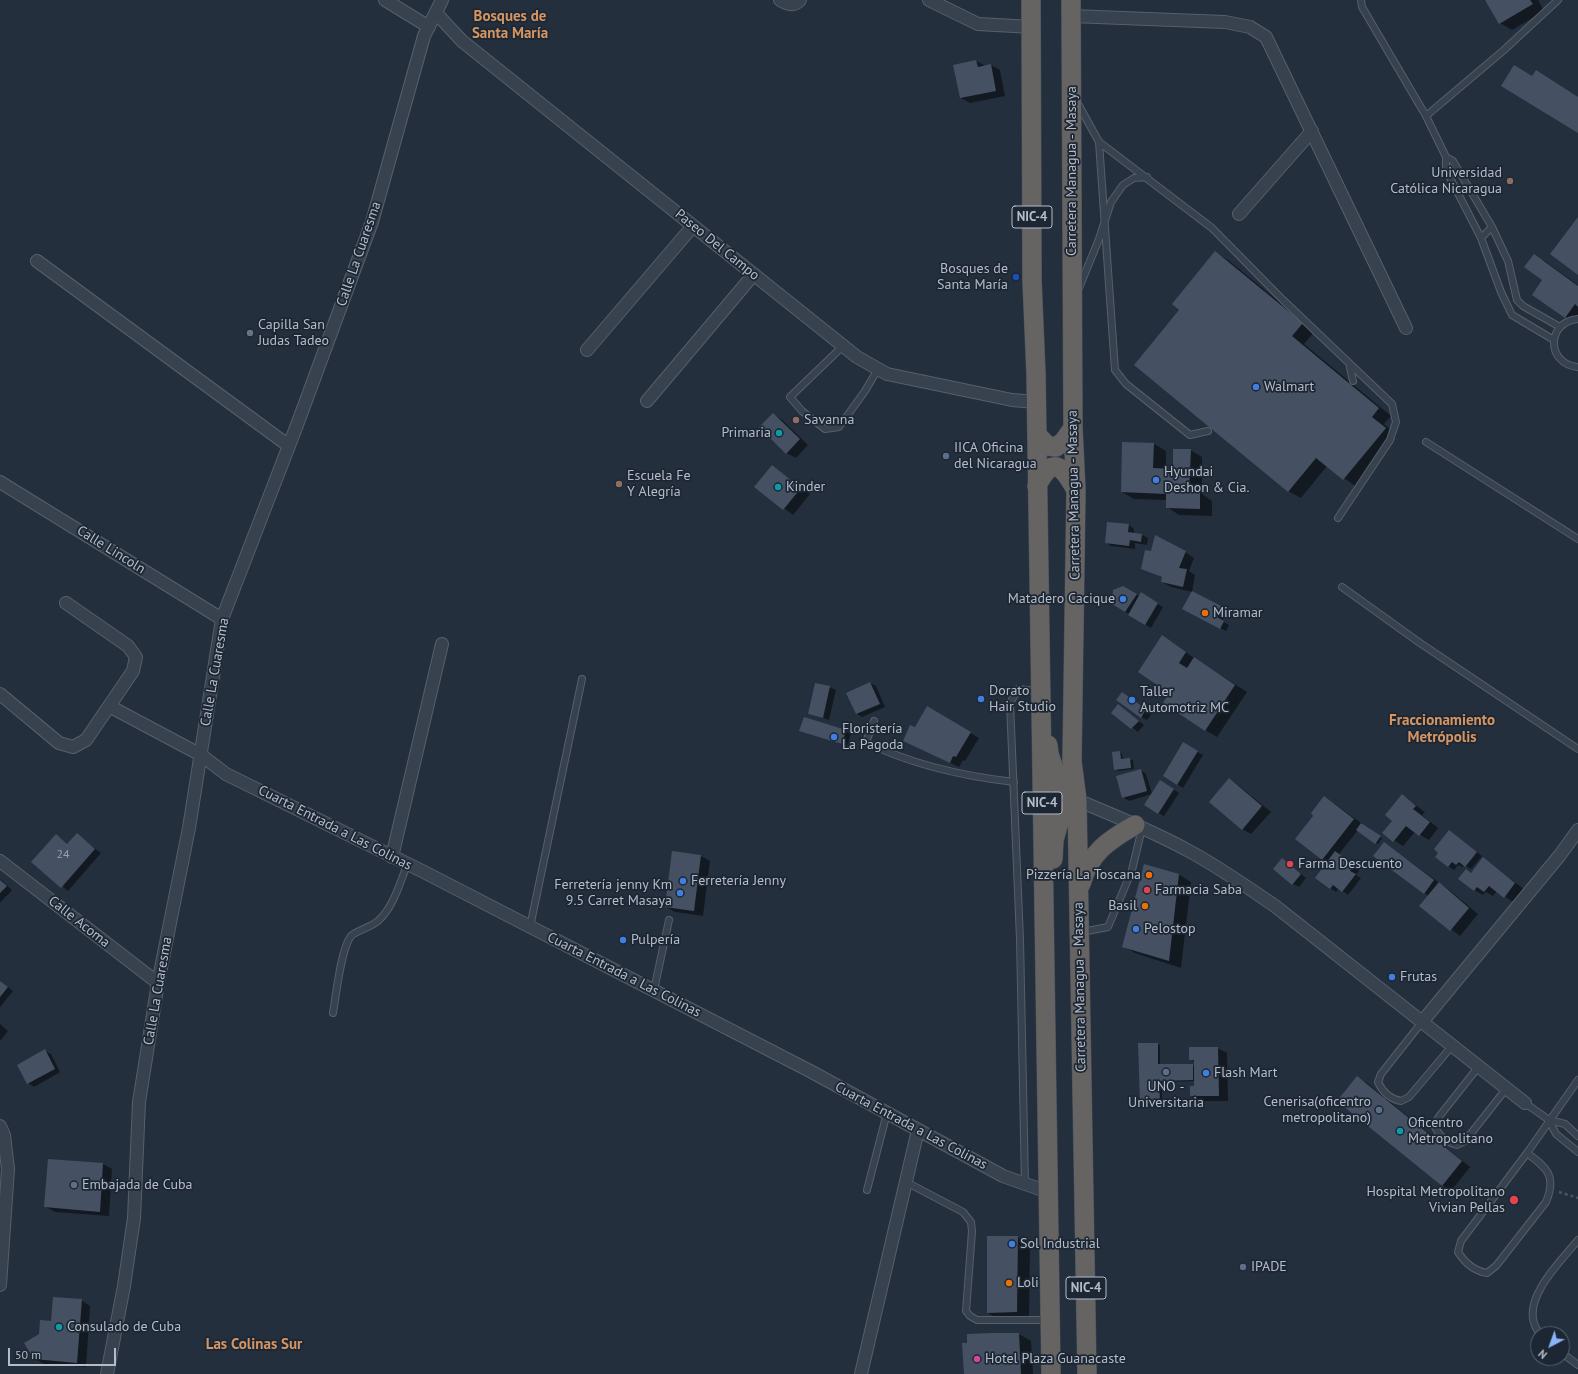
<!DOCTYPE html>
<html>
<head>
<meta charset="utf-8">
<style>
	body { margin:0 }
	#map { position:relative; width:1578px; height:1374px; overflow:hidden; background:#242f3e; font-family:"PT Sans",sans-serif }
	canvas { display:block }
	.north { position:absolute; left:1530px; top:1326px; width:40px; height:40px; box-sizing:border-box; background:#1d2633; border:1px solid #59626f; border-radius:50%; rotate:221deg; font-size:11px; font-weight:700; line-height:16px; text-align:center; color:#b4bcc9 }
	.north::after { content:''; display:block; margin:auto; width:14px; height:18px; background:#8ab4f8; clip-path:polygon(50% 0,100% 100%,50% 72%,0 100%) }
	.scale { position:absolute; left:8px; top:1348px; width:108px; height:18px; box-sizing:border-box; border:2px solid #b4bcc9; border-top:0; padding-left:5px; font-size:12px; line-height:14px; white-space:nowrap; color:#b4bcc9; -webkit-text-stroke:3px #1d2633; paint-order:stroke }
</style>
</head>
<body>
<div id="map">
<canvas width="1578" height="1374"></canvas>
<div class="north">N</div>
<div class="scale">50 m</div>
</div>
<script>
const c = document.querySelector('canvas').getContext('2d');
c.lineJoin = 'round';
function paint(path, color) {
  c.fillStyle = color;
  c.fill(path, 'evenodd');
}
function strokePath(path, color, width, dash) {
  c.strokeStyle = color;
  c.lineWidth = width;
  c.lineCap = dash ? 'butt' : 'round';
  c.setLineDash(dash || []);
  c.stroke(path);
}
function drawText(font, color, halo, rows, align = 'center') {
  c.font = font + ' "PT Sans",sans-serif';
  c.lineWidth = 3.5;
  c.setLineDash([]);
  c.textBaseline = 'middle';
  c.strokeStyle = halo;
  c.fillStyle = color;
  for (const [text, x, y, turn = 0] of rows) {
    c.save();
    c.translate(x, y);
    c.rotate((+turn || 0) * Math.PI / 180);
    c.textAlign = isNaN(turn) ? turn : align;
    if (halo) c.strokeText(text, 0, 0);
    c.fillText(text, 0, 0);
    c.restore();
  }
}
const shadow = new Path2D(`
	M1484,0H1538L1544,11L1512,30L1500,23L1488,2Z
	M976,61L986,66L991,65L1000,70L1005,96L970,103L961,98L954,66Z
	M1216,253L1228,260L1315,331L1304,344L1391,416L1384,424L1397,435L1355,486L1327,466L1301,498L1288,491L1180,310Z
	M1543,260L1578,285V318L1574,323L1533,294L1543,280Z
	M773,414L782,420L808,445L796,458L786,453Z
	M1154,444L1166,451V469L1174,470L1190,450L1202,457V494L1212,501V516L1179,515L1167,507V500L1134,499L1122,492Z
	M772,466L810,494L793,515L756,487Z
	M1129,525L1134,529V534L1142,535L1148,538L1147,545L1135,543V549L1111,546L1106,542Z
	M1185,552L1194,558L1189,571L1195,575L1192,592L1171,587L1162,582L1163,578L1142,568Z
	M1123,587L1139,596L1141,594L1163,607L1151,628L1113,604Z
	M1222,608L1228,611L1222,621L1229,625L1226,631L1189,612Z
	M1162,637L1247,692L1217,737L1205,730L1171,693Z
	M870,683L876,686L885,707L862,717L857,714Z
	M830,687L836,690L829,720L809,714Z
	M1128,697L1152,713L1147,720L1141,717Z
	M1118,706L1144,725L1138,732L1113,713Z
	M927,707L979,738L965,761L963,760L959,767L904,741L915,728Z
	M801,730L845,731L851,734L847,746Z
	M1183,744L1203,755L1183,788L1164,776Z
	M1120,752L1122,754L1123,760H1133L1134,769L1118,771L1115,769Z
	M1141,770L1146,774L1152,794L1166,784L1179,793L1164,816L1158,813L1152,794L1129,801L1123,797Z
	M1229,779L1238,785L1271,812L1251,834L1242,829Z
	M1403,796L1425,812L1422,815L1438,828L1429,840L1415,832L1403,846L1383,833L1393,820Z
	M1325,797L1382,838L1378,844L1358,830L1339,854L1360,869L1356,875L1361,878L1348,895L1339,888L1336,892L1330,888L1328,862L1322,859L1314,816Z
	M1449,831L1482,856L1471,869L1465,865L1463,867L1458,865L1454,870L1448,866Z
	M56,835L68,845L77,835L101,853L68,891L33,861Z
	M1384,843L1448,889L1478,914L1460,936L1421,906L1429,896L1424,893Z
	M673,852L701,856L710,861L703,916L675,912L666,907Z
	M1283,859L1306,878L1299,887L1293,884Z
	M1483,859L1524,889L1513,902L1497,891L1493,896L1486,892L1483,895L1474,890L1466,870L1471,873Z
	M1178,874L1191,882L1181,968L1135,953L1123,946Z
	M0,879L12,890L0,903Z
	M0,981L13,991L0,1007Z
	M0,1024L8,1031L0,1041Z
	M1157,1044L1160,1045V1065L1195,1066V1062L1190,1059L1217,1048L1227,1053L1228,1101H1201L1191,1096L1195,1087V1081L1162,1082V1103L1141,1102Z
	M45,1051L51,1054L60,1072L34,1087L28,1083Z
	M1358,1078L1367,1083L1470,1167L1451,1191L1442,1185Z
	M49,1160L103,1164L112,1169L109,1216L55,1212L46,1207Z
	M1017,1237L1030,1244L1029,1319L1000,1320L988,1313Z
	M81,1300L90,1306L86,1367L44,1364L35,1359L40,1335L52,1322Z
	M1019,1334L1031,1341L1033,1374H965L968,1335Z`);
const building = new Path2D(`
	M1485,0H1530L1533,4L1499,24Z
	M976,60L978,67L991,64L996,91L960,98L953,65Z
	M1514,65L1532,76L1536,70L1578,97V133L1501,86Z
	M1578,217V275L1550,254Z
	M1215,251L1303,323L1292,336L1379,408L1372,417L1386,428L1343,480L1316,458L1288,492L1134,365L1179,310L1172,304Z
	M1534,254L1578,286V307L1575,304L1565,318L1532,295L1542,280L1524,267Z
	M773,413L800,439L786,454L759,427Z
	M1122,442L1154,443L1153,468L1173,469V449H1191L1189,492H1200V509L1166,508V494L1121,492Z
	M772,465L801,488L783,510L754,487Z
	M1107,522L1129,524L1128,532L1142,534L1141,542L1130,540L1129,546L1105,543Z
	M1155,535L1186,551L1179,568L1187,569L1183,587L1161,582L1162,577L1141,569L1145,550L1151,551Z
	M1123,586L1137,594L1125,612L1112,604L1113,590Z
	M1192,591L1223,607L1217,617L1224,621L1220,629L1182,609Z
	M1141,592L1158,603L1145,625L1128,615Z
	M1162,635L1186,652L1179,663L1187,668L1194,657L1235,685L1205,731L1163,703L1169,693L1138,672Z
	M870,682L880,704L856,714L846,693Z
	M815,683L830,686L823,718L808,714Z
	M1122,692L1146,709L1141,718L1116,700Z
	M1118,704L1139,721L1131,729L1111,713Z
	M927,706L971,732L956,757L953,756L950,763L903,741L910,725L915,727Z
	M804,717L846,730L842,744L799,731Z
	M1183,742L1198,751L1177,785L1163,776Z
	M1120,751L1121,759L1130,758L1131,768L1114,770L1112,752Z
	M1141,769L1147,791L1122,798L1116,776Z
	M1229,778L1262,806L1242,830L1209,802Z
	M1160,780L1174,789L1158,814L1144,805Z
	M1402,794L1416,806L1413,809L1430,822L1419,836L1406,826L1393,842L1382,833L1392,821L1385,815Z
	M1324,796L1354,819L1322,860L1295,839L1313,816L1311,813Z
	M1361,823L1381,836L1375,844L1356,830Z
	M1449,830L1477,852L1465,867L1459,862L1456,865L1452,862L1448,867L1435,857L1438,853L1434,849Z
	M77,833L95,849L61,888L31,862L56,834L67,844Z
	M1384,842L1434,880L1424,894L1373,856Z
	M672,851L701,855L694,911L665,907Z
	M1335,851L1354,865L1350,871L1356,874L1342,892L1333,885L1330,889L1315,878Z
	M1483,857L1515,883L1504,898L1489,886L1484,892L1477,887L1474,891L1458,879L1466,869L1471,873Z
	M1282,858L1301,874L1292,885L1273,869Z
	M1144,864L1179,874L1169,961L1122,947Z
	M0,880L7,886L0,893Z
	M1439,882L1469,908L1450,931L1419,906Z
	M0,981L8,987L0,997Z
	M1138,1043H1158V1064H1193V1080L1159,1081L1160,1102H1140Z
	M1189,1047H1218L1219,1096H1190V1086H1194V1060H1189Z
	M45,1049L55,1069L27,1084L17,1065Z
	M1357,1076L1462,1161L1442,1186L1337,1101Z
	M48,1159L103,1163L100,1212L44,1207Z
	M987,1236H1018L1017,1312L987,1313Z
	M53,1297L82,1299L77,1363L34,1359L24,1343L39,1334L40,1320L51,1321Z
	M991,1333H1019L1021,1374H964L962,1343H967V1334Z`);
const path = new Path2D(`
	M1559,1192L1578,1198`);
const service = new Path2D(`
	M1361,0L1362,7L1426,116L1446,157V170L1481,238L1501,292L1512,315L1554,340
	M1077,102L1099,142L1212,228L1283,300L1392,404L1396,422L1390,440L1338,518
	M1426,116L1504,50L1558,0
	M1099,142L1115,370L1126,384L1190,435L1208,431
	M1446,157L1453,161L1492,227L1508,261L1517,300L1523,306L1560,327
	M1481,238L1492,227
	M1079,288L1099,239L1111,202L1123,185L1134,178L1147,177
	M1578,319C1546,322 1546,364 1578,367
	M843,346L790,397L802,411L825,429L839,427L865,391L878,369
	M1349,363L1353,381
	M1426,442L1578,539
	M1342,587L1420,643L1578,749
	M874,721L866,742C912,765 962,776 1014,782
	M530,927L582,679
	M1082,932L1108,927L1132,870L1142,828
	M654,990L669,920
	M333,1013C336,996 341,948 351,936C356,931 371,927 378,921C393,908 400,883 407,865
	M1422,1022L1381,1074L1378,1082C1383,1093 1390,1099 1401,1101L1409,1097L1452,1046
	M1479,1066L1438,1118L1435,1127C1440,1137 1446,1142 1457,1145L1465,1141L1506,1089
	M1525,1103L1549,1120L1565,1124L1578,1136
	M1549,1120L1556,1134L1578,1152
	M1527,1153C1547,1168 1557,1176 1546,1202L1496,1266L1487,1273C1474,1271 1465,1263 1458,1252L1461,1241L1527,1153L1578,1080
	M906,1182L963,1212L971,1222L972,1231L966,1311L970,1316L977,1320H1049
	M1025,1185L1020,939L1010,703L1018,689L1039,691
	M867,1190L887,1113
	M1540,1334C1538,1331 1535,1327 1534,1323C1525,1295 1562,1260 1578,1240
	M1562,1353L1578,1365`);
const minor = new Path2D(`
	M385,0L429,27
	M780,0C787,4 794,7 800,0
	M929,0L978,24L1032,27
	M436,13L462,41L857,357L887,374L1012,400L1036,402
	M1071,16L1225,22L1250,27L1266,37L1406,328
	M1239,214L1312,131
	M37,261L289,446
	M587,350L693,226
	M647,401L754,274
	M0,482L222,619
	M0,694L59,743L73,747L86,740L133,671L136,657L128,646L66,603
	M109,706L201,755L226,774L424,872L810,1071L1003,1176L1048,1192
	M1077,800C1115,816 1153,831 1189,851C1219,867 1247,887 1275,906L1525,1103
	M392,857L442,644
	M0,861L158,983
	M1422,1022L1560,855L1578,830
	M0,1126L4,1135L8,1169L0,1285
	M107,1374L124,1286L134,1218L139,1102L158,983L189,828L222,619L297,425L372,222L424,36L442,0
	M861,1374L918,1130`);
const trunk = new Path2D(`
	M1031,0L1032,280L1036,374L1051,1374
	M1071,0L1073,428L1076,490L1072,761L1077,800L1087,1374
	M1037,435L1048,446L1056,447L1063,442L1073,428
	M1037,486C1052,455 1062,465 1076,490
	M1048,745L1049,754L1059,784L1077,800
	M1053,859L1054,840L1060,818L1077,800
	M1081,884C1089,853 1109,840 1135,825`);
const markers = [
	[1510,181,4,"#8d6e63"],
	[1016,277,4,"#1a4fb4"],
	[250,333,4,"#6b7280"],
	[1256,387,4,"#3f7fe0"],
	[796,420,4,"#8d6e63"],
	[779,433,4,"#0f9aa8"],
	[946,456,4,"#5c6f8a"],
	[1156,480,4,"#3f7fe0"],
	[619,484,4,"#8d6e63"],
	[778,487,4,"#0f9aa8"],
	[1123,599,4,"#3f7fe0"],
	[1205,613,4,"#e8710a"],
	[981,699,4,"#3f7fe0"],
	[1132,700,4,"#3f7fe0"],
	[834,737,4,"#3f7fe0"],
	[1290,864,4,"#e0444e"],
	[1149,875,4,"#e8710a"],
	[683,881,4,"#3f7fe0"],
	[1147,890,4,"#e0444e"],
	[680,893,4,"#3f7fe0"],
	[1145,906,4,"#e8710a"],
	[1136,929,4,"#3f7fe0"],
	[623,940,4,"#3f7fe0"],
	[1392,977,4,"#3f7fe0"],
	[1166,1072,4,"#5c6f8a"],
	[1206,1073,4,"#3f7fe0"],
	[1379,1110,4,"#5c6f8a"],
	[1400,1131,4,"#0f9aa8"],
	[74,1185,4,"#5c6f8a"],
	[1514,1200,5,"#e0444e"],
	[1012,1244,4,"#3f7fe0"],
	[1243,1267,4,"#5c6f8a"],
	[1009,1283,4,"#e8710a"],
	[59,1327,4,"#0f9aa8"],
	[977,1359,4,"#d1479c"]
];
const numberNames = [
	["24",63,855]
];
const shields = [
	[1032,217,40],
	[1042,803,40],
	[1086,1288,40]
];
const shieldNames = [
	["NIC-4",1032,217],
	["NIC-4",1042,803],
	["NIC-4",1086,1288]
];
const streetNames = [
	["Carretera Managua - Masaya",1072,171,-90],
	["Paseo Del Campo",717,245,39],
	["Calle La Cuaresma",359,254,-71],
	["Carretera Managua - Masaya",1074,495,-91],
	["Calle Lincoln",111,550,32],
	["Calle La Cuaresma",215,672,-80],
	["Cuarta Entrada a Las Colinas",335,828,27],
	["Calle Acoma",79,922,38],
	["Cuarta Entrada a Las Colinas",624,975,27],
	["Carretera Managua - Masaya",1080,987,-91],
	["Calle La Cuaresma",158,991,-80],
	["Cuarta Entrada a Las Colinas",911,1126,28]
];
const poiNames = [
	["Universidad",1502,173,"right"],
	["Católica Nicaragua",1502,189,"right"],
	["Bosques de",1008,269,"right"],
	["Santa María",1008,285,"right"],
	["Capilla San",258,325],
	["Judas Tadeo",258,341],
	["Walmart",1264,387],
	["Savanna",804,420],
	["Primaria",771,433,"right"],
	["IICA Oficina",954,448],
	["del Nicaragua",954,464],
	["Hyundai",1164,472],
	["Deshon & Cia.",1164,488],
	["Escuela Fe",627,476],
	["Y Alegría",627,492],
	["Kinder",786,487],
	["Matadero Cacique",1115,599,"right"],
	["Miramar",1213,613],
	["Dorato",989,691],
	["Hair Studio",989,707],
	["Taller",1140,692],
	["Automotriz MC",1140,708],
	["Floristería",842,729],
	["La Pagoda",842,745],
	["Farma Descuento",1298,864],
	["Pizzería La Toscana",1141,875,"right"],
	["Ferretería Jenny",691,881],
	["Ferretería jenny Km",672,885,"right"],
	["9.5 Carret Masaya",672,901,"right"],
	["Farmacia Saba",1155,890],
	["Basil",1137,906,"right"],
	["Pelostop",1144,929],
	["Pulpería",631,940],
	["Frutas",1400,977],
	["Flash Mart",1214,1073],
	["UNO -",1166,1087,"center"],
	["Universitaria",1166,1103,"center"],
	["Cenerisa(oficentro",1371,1102,"right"],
	["metropolitano)",1371,1118,"right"],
	["Oficentro",1408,1123],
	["Metropolitano",1408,1139],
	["Embajada de Cuba",82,1185],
	["Hospital Metropolitano",1505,1192,"right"],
	["Vivian Pellas",1505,1208,"right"],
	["Sol Industrial",1020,1244],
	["IPADE",1251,1267],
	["Loli",1017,1283],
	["Consulado de Cuba",67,1327],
	["Hotel Plaza Guanacaste",985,1359]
];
const neighbourhoodNames = [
	["Bosques de",510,17],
	["Santa María",510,34],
	["Fraccionamiento",1442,721],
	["Metrópolis",1442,738],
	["Las Colinas Sur",254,1345]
];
paint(shadow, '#0007');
paint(building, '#455162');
strokePath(service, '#565f6c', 8);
strokePath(minor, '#565f6c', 14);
strokePath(trunk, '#434c59', 20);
strokePath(path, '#44595c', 2.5, [3, 3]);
strokePath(service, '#38414e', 6);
strokePath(minor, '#38414e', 12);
strokePath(trunk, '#656462', 19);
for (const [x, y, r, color] of markers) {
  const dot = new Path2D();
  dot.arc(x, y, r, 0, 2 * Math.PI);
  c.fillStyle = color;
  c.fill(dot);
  strokePath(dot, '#1d2633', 1.5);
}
drawText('12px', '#98a1af', null, numberNames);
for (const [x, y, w] of shields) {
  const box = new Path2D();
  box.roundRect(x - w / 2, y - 11, w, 22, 3);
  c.fillStyle = '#1d2633';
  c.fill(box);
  strokePath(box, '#b4bcc9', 1);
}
drawText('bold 13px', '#b4bcc9', null, shieldNames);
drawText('14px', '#b4bcc9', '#1d2633', streetNames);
drawText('14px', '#b4bcc9', '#1d2633', poiNames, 'left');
drawText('bold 15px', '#d59563', '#1d2633', neighbourhoodNames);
</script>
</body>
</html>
